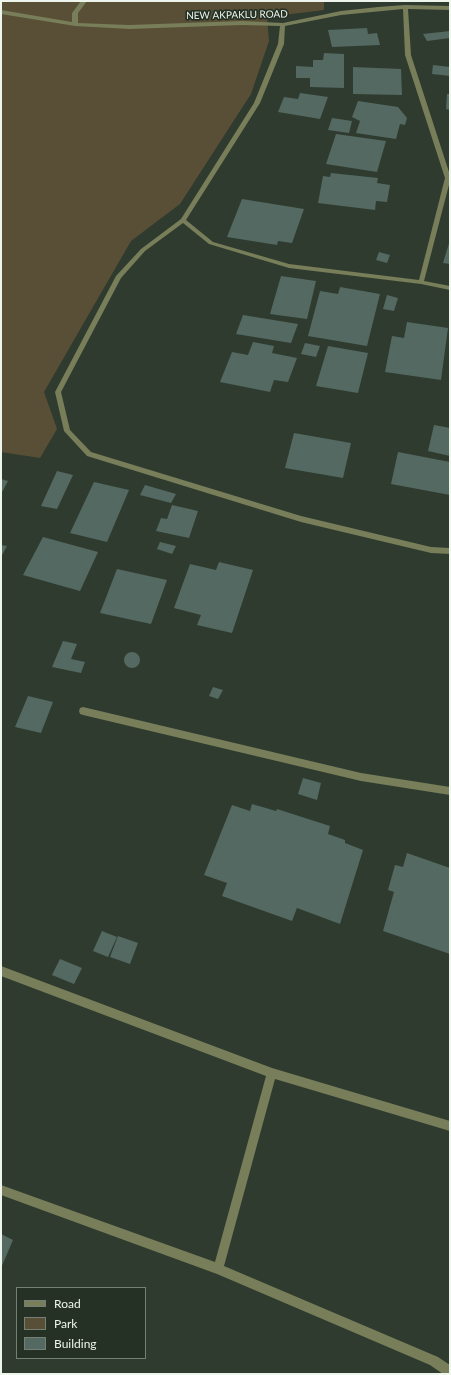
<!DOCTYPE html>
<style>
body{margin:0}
#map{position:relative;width:451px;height:1375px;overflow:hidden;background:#2f3b2f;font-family:Lato,sans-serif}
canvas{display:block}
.frame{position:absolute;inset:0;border:2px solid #edf5ed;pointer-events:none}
.legend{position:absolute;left:16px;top:1287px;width:130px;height:72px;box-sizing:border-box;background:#253125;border:1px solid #757f75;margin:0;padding:5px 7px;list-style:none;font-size:12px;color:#edf5ed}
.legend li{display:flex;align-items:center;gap:8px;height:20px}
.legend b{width:20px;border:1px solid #757f75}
</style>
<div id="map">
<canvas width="451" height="1375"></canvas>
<div class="frame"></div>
<ul class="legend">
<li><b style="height:5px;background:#777e59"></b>Road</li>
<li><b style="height:11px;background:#594f36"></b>Park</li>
<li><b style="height:11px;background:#546962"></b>Building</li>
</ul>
</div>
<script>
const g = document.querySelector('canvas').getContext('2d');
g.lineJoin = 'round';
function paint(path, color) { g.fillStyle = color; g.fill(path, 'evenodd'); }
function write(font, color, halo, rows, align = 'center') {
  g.font = font + ' Lato,sans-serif'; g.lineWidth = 3.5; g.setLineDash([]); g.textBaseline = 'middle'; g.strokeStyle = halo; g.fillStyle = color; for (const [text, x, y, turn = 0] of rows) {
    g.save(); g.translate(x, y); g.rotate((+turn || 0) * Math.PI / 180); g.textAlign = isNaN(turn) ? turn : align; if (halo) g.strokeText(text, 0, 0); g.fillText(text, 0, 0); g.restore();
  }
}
paint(new Path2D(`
 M1 1H324V10L267 17 269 41 251 94 180 204 131 241 44 392 57 429 40 458 1 452Z`), '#594f36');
paint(new Path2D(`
 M367 28 368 34 377 33 380 45 332 47 328 30Z
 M450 31V38L427 41 423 34Z
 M324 53 344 54V88L310 87V78H296V66L313 67V60H323Z
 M433 65 450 67V76L432 74Z
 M353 67 401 69 402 95 353 94Z
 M300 93 328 97 320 119 278 112 284 97 298 99Z
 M447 94H450V110L446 109Z
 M358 101 398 107 407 118 405 125 400 124 396 139 356 133 360 121 352 117Z
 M332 118 352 121 349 133 328 130Z
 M336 134 386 141 377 172 326 164Z
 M331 173 378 178 377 183 390 185 387 202 376 201 375 210 318 203 323 176 330 177Z
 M242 199 304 209 292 243 278 241 277 245 227 237Z
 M450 240V264L443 263Z
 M379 252 390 255 387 263 376 260Z
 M281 276 316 281 307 319 270 314Z
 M340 287 380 294 367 346 308 336 320 291 338 294Z
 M387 295 398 298 394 311 383 309Z
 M243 315 298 324 291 343 236 334Z
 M407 322 448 328 441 380 385 372 392 336 404 338Z
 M253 342 274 346 272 353 297 358 288 382 274 380 270 392 220 382 232 352 248 355Z
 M305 343 320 346 316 357 301 354Z
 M328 346 368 353 358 393 316 386Z
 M434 425 450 428V456L428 451Z
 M294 433 351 443 343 478 285 468Z
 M398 452 450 462V495L391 484Z
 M57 471 73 475 57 509 41 506Z
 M1 479 8 481 1 494Z
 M94 482 129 490 107 542 70 533Z
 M145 485 176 494 171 503 140 495Z
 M172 505 198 511 189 538 156 531 161 518 167 519Z
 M43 537 98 552 80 591 23 575Z
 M160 542 176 546 172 554 157 549Z
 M1 545 7 546 1 557Z
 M219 562 253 570 232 633 197 625 201 615 174 608 190 564 216 570Z
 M117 569 167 580 151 624 100 613Z
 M63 641 77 644 71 659 85 662 81 673 52 667Z
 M124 660a8 8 0 1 1 16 0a8 8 0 1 1-16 0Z
 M213 687 223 690 218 699 209 696Z
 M28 696 53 702 41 733 15 727Z
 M303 778 321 783 317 800 298 794Z
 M252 804 276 811 277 809 330 826 328 834 345 840V843L363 850 340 924 297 908 292 921 222 896 227 883 204 875 232 805 250 811Z
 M407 853 450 868V954L383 931 394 892 388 890 395 865 403 867Z
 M102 931 117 937 108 957 93 951Z
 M118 936 138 943 130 964 110 957Z
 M60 959 82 968 74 984 52 975Z
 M1 1234 13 1240 1 1268Z`), '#546962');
paint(new Path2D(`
 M81 1H87L78 13V23L129 25 242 21 283 23 341 11 378 7 405 5 450 6V10L408 9 411 55 450 175V181L424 281 450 286V290L421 284 289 268 209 244 183 223 145 251 121 278 61 392 70 430 91 452 301 516 431 547 450 548V554L431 553 301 522 87 456 64 431 55 392 116 276 141 249 181 219 254 103 278 44 280 26 242 25 129 29 75 26 1 14V10L72 22V13ZM403 9 405 55 445 178 419 280 289 264 213 242 186 220 260 103 284 44 285 26 341 15Z
 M83 707 361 773 450 787V795L361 781 83 715 80 714 79 711 80 708Z
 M1 966 272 1068 450 1121V1131L275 1079 224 1266 438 1357 450 1365V1374H443L430 1365 217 1274 1 1195V1185L215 1262 266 1076 1 976Z`), '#777e59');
write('10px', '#edf5ed', '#253125', [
 ["NEW AKPAKLU ROAD",237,15,-1]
]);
</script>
